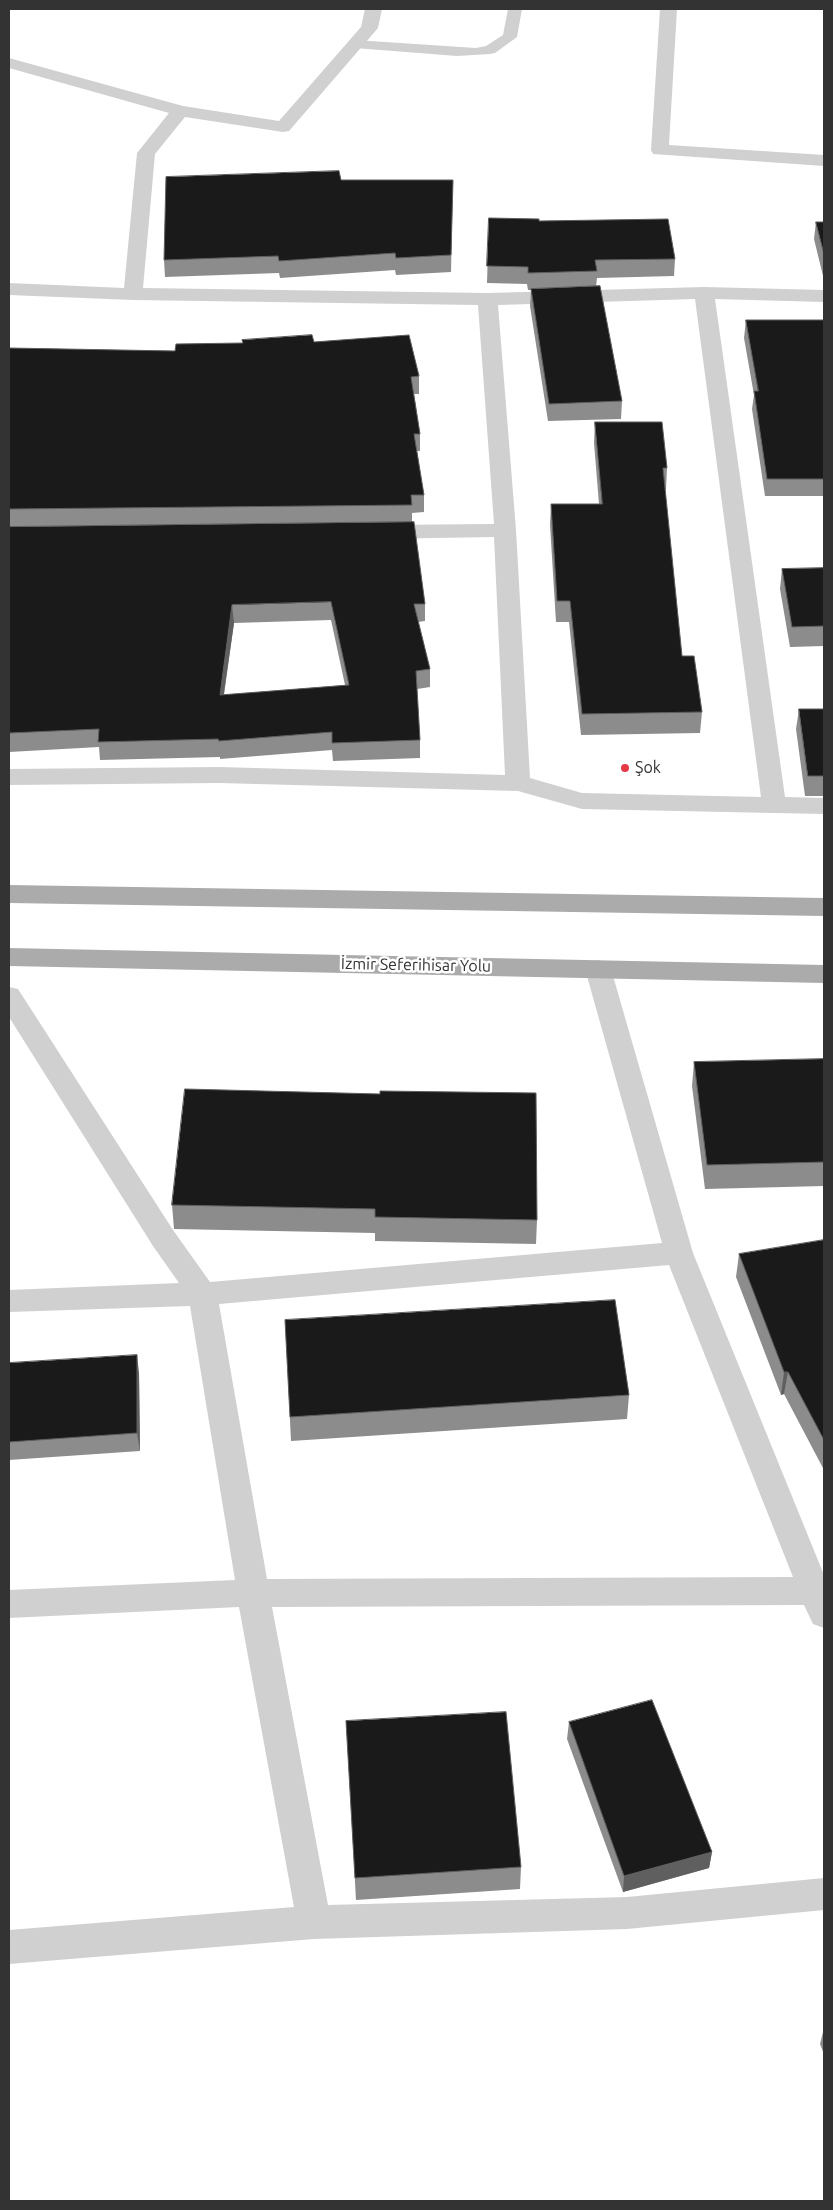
<!DOCTYPE html>
<meta charset="utf-8">
<style>
body{margin:0}
#map{position:relative;width:833px;height:2210px;overflow:hidden;background:#fff;font-family:Ubuntu,sans-serif}
canvas{display:block}
.frame{position:absolute;inset:0;border:10px solid #333;pointer-events:none}
</style>
<div id="map">
<canvas width="833" height="2210"></canvas>
<div class="frame"></div>
</div>
<script>
const g = document.querySelector('canvas').getContext('2d');
g.lineJoin = 'round';
function paint(path, color) { g.fillStyle = color; g.fill(path, 'evenodd'); }
function strokePath(path, color, width, dash) { g.strokeStyle = color; g.lineWidth = width; g.lineCap = dash ? 'butt' : 'round'; g.setLineDash(dash || []); g.stroke(path); }
function write(font, color, halo, rows, align = 'center') {
  g.font = font + ' Ubuntu,sans-serif'; g.lineWidth = 5; g.setLineDash([]); g.textBaseline = 'middle'; g.strokeStyle = halo; g.fillStyle = color; for (const [text, x, y, turn = 0] of rows) {
    g.save(); g.translate(x, y); g.rotate((+turn || 0) * Math.PI / 180); g.textAlign = isNaN(turn) ? turn : align; if (halo) g.strokeText(text, 0, 0); g.fillText(text, 0, 0); g.restore();
  }
}
paint(new Path2D(`
 M508 9H522L517 37 495 53 490 54 457 56 355 48 348 44 355 40 476 48 486 46 503 35Z`), '#d0d0d0');
paint(new Path2D(`
 M365 9H382L378 28 289 131 283 132 185 117 155 154 143 288 488 293 704 287 824 290V302L715 299 785 797 824 798V814L582 809 518 791 219 783 9 785V769L219 767 505 775 494 537 378 539 370 537 367 532 370 527 378 525 494 524 478 305 133 300 9 295V283L124 288 137 153 169 113 9 68V58L183 106 279 121 361 27ZM695 299 761 797 582 793 530 778 516 530 498 305Z
 M660 9H677L669 145 824 155V166L653 154 651 150Z
 M598 960 607 963 611 969 693 1253 824 1575V1628L813 1624 804 1605 272 1607 328 1905 627 1897 824 1878V1910L627 1929 314 1939 9 1964V1930L294 1907 239 1607 9 1618V1590L235 1580 190 1306 9 1312V1290L179 1283 153 1246 9 1017V987L18 989 173 1230 210 1282 662 1243 585 969 589 963ZM669 1265 793 1577 267 1579 219 1304Z`), '#d0d0d0');
paint(new Path2D(`
 M9 885 824 898V916L9 903Z
 M9 948 824 965V983L9 966Z`), '#ababab');
paint(new Path2D(`
 M341 180H453L451 272 396 275 395 270 280 278 279 273 165 277 164 260Z
 M489 218 539 221 675 259 674 276 597 278 596 287 622 401 621 419 548 421 530 306 531 290H528L527 284 487 283Z
 M816 222H824V280L814 239Z
 M746 320H824V496H765L752 409 754 395 744 338Z
 M314 342 419 376V394H414L420 434V451H417L424 495V512L412 513V522L425 604V621L418 622 430 669V687L417 689 420 740V758L333 761 332 750 220 759V757L100 760 99 747 9 752V348L175 351ZM331 620 345 685 224 695 234 623Z
 M595 422 667 468 666 489H665L682 656 702 712 700 733 581 735 569 622H556L550 525 551 504H599L594 443Z
 M824 568V646L790 647 780 589 782 569Z
 M799 709H824V796H805L796 729Z
 M824 1059V1186L705 1189 692 1086 694 1062Z
 M380 1094 537 1220 536 1244 375 1241V1233L174 1229 172 1205Z
 M824 1240V1470L784 1394 781 1395 736 1277 739 1254Z
 M285 1320 629 1395 627 1419 291 1441Z
 M9 1363 139 1373 140 1451 9 1460Z
 M346 1721 521 1867 520 1889 356 1900Z
 M569 1722 712 1852 709 1868 623 1892 567 1739Z
 M824 2028V2054L820 2044Z`), '#8c8c8c');
paint(new Path2D(`
 M232 605 234 623 221 713 220 695Z
 M137 1355 139 1373 140 1451 137 1433Z
 M784 1372H788L784 1394 781 1395Z
 M712 1852 709 1868 623 1892 624 1876Z`), '#5f5f5f');
const building = new Path2D(`
 M339 171 341 180H453L451 255 396 258 395 253 279 261 278 256 164 260 166 177Z
 M489 218 539 219V221L668 219 675 259 595 260 597 271 528 273V267L487 266Z
 M816 222H824V254Z
 M600 286 622 401 549 404 531 289Z
 M746 320H824V479H767L754 391H758Z
 M312 335 314 342 409 335 419 376 411 377 420 434H414L424 495H411L412 505 9 509V348L175 351 176 344 243 343 242 340Z
 M595 422H662L667 468H663L682 656H694L702 712 582 714 570 601H557L551 504H602Z
 M414 522 425 604H414L430 669 416 671 420 740 332 743V732L219 741 218 739 98 742 99 729 9 733V527ZM331 602 349 685 220 695 232 605Z
 M824 568V626L792 627 782 569Z
 M799 709H824V776H808Z
 M824 1059V1162L707 1165 694 1062Z
 M185 1089 380 1094V1091L536 1093 537 1220 375 1217V1209L172 1205Z
 M824 1240V1440L788 1372H784L739 1254Z
 M615 1300 629 1395 290 1417 285 1320Z
 M137 1355V1433L9 1442V1363Z
 M652 1700 712 1852 624 1876 569 1722Z
 M506 1712 521 1867 355 1878 346 1721Z`);
paint(building, '#1a1a1a');
strokePath(building, '#5f5f5f', 1);
for (const [x, y, r, color] of [
 [625,768,5,"#e63946"]
]) { const dot = new Path2D(); dot.arc(x, y, r, 0, 2 * Math.PI); g.fillStyle = color; g.fill(dot); strokePath(dot, '#fff', 2); }
write('16px', '#333', '#fff', [
 ["Şok",635,768]
], 'left');
write('16px', '#333', '#fff', [
 ["İzmir Seferihisar Yolu",416,965,1]
]);
</script>
